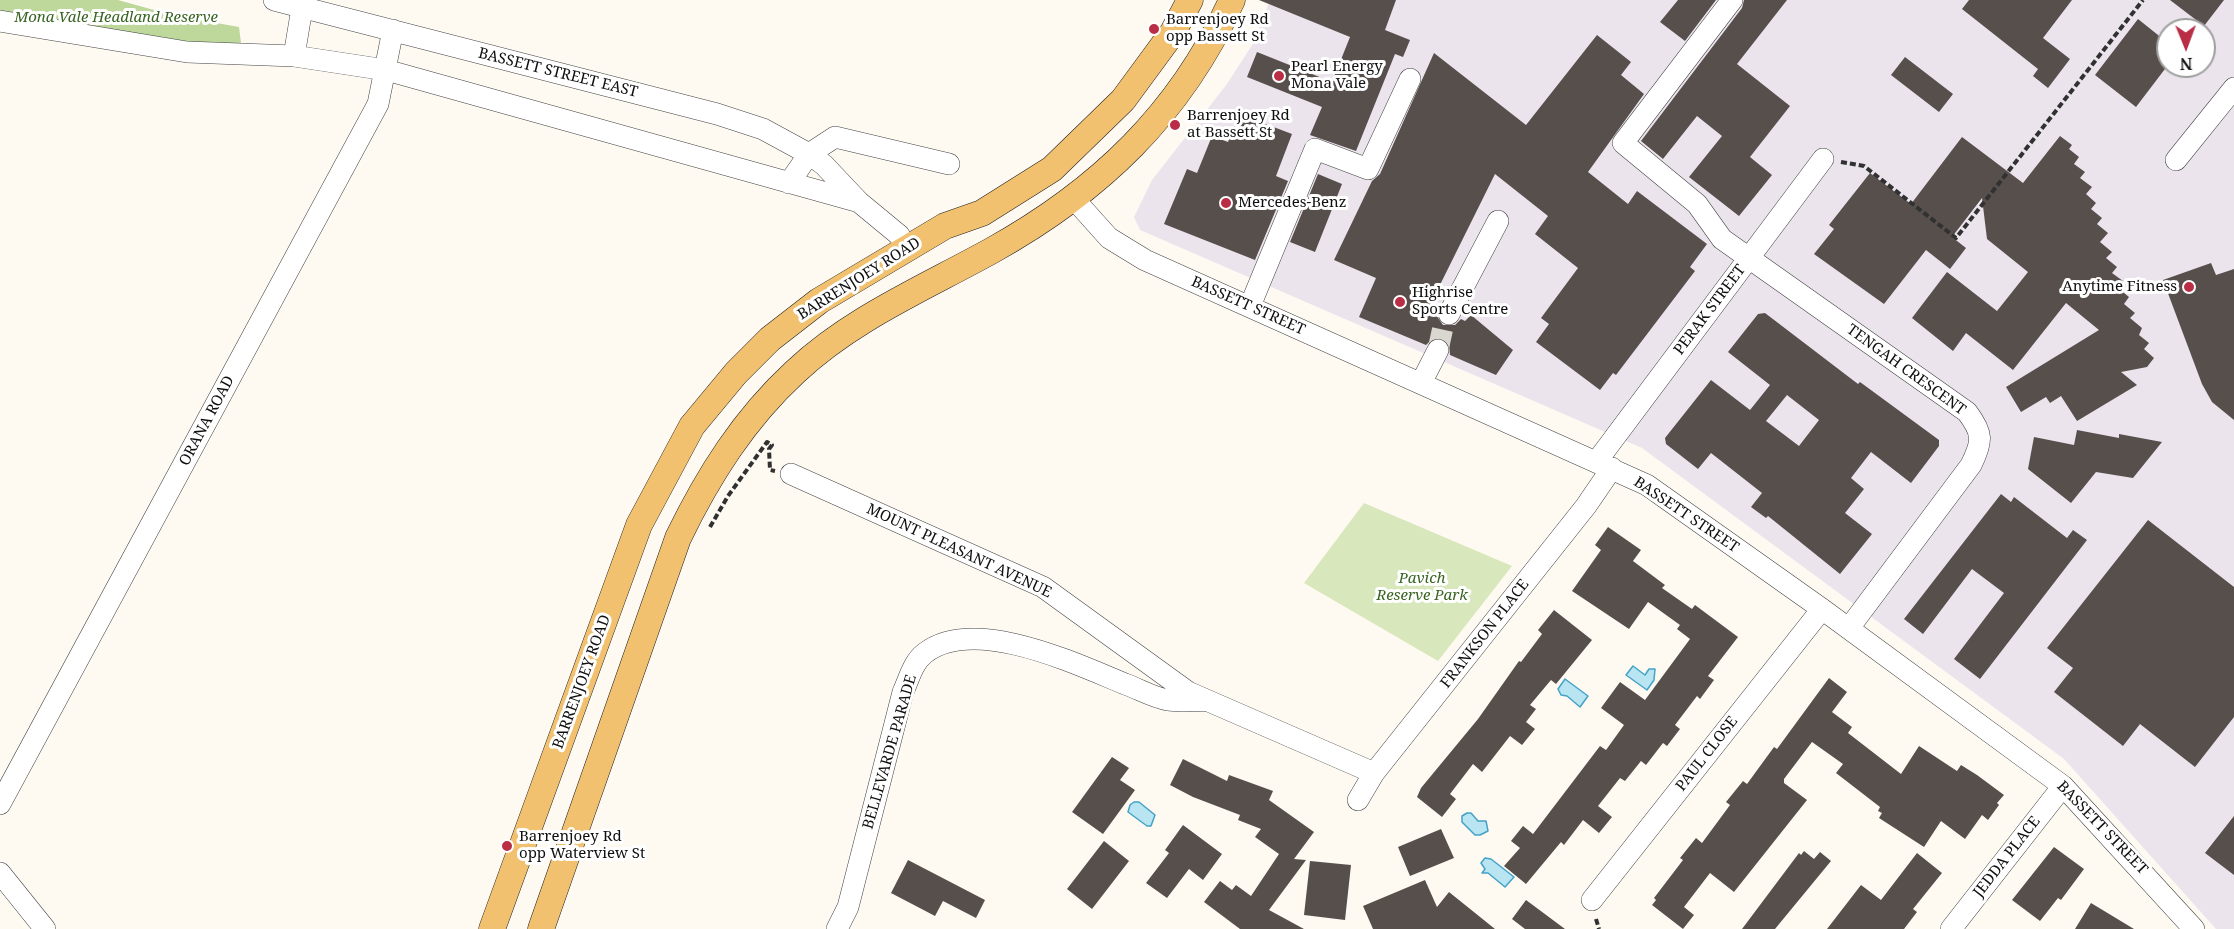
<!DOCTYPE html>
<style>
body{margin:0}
#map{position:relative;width:2234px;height:929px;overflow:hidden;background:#fefaf2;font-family:"Noto Serif",serif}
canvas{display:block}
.north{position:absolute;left:2156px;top:18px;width:60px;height:60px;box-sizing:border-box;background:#fff;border:2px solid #9f9f9f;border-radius:50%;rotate:179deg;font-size:16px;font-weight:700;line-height:24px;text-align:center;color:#0f0f0f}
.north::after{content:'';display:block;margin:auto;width:21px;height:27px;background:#b92d45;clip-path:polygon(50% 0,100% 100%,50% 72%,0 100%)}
</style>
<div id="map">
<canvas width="2234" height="929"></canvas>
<div class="north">N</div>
</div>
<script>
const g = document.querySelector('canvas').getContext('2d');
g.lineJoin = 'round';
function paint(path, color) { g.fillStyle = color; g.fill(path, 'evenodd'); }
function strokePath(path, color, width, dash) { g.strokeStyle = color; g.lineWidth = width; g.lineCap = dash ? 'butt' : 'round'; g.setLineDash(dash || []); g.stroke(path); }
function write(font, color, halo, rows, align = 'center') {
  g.font = font + ' "Noto Serif",serif'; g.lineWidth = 6; g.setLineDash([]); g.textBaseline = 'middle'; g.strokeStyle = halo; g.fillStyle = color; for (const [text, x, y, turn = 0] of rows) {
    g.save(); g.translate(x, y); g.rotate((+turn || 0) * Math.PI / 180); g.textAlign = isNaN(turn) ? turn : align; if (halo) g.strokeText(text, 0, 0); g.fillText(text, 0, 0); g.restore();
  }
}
paint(new Path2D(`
 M1270 0H2234V929H2216L2064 759 1642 448 1140 230 1134 217 1152 180 1227 84 1254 42ZM2168 30H2204V66H2168Z`), '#ebe4ed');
paint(new Path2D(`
 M1364 503 1512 566 1438 661 1304 583Z`), '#d8e8bc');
paint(new Path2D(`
 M0 0H118L172 15 239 27 241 43 227 52 0 15Z`), '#bed89c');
const water = new Path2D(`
 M1633 666 1645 675 1649 669H1655L1654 680 1647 690 1626 675Z
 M1565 679 1588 696 1580 707 1567 696 1561 695 1558 689Z
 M1134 802H1139L1155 815 1151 826H1147L1128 812 1130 805Z
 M1467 813H1471L1478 821H1486L1488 831 1480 835H1475L1462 822V816Z
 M1485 858 1491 859 1514 877 1505 887 1488 873H1482L1485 869 1481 863Z`);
paint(water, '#b9e5f3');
strokePath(water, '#43a3c7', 1.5);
paint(new Path2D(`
 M1259 0H1396L1385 30 1410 40 1403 57 1395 54 1356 151 1310 135 1322 107 1247 77 1257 52 1332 82 1350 37Z
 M1678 0H1716L1685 41 1660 22Z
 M1744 0H1787L1737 64 1790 106 1750 157 1772 175 1739 216 1689 177 1722 136 1697 116 1663 159 1641 141 1742 8Z
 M1969 0H2072L2043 38 2070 59 2048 88 2033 76 2038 69 1962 9Z
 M2170 0H2224L2204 26Z
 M2138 19 2168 43V65L2136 107 2095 75Z
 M1597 35 1631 62 1621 75 1644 94 1588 172 1628 204 1637 191 1707 244 1690 267 1695 271 1616 375 1613 373 1600 390 1536 342 1549 324 1541 318 1578 268 1535 234 1548 216 1495 174 1430 305 1438 308 1436 315 1443 325H1455L1461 319 1465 321 1471 315 1513 350 1496 375 1450 355 1449 344 1443 338 1432 339 1426 345 1359 317 1376 278 1334 260 1372 181 1380 174 1434 53 1526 125Z
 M1905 57 1953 94 1939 112 1891 75Z
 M1239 114 1292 134 1276 176 1288 181 1255 260 1164 224 1187 169 1197 173 1212 136 1228 142Z
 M2060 136 2072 145 2069 149 2079 157 2074 164 2085 172 2080 178 2092 187 2086 194 2096 203 2091 209 2102 218 2097 224 2108 233 2100 242 2112 252 2106 258 2117 267 2112 273 2123 281 2118 288 2129 297 2124 304 2135 313 2130 318 2142 328 2139 335 2149 343 2144 349 2154 358 2147 367 2121 372 2137 385 2077 421 2061 396 2050 403 2046 397 2021 412 2006 387 2099 330 2066 303 2013 370 1966 333 1953 351 1912 318 1947 272 1997 311 2028 272 1987 239 1982 198 1952 237 1966 248 1950 269 1926 250 1884 304 1814 254 1834 229 1829 225 1870 173 1911 204 1962 137 2023 183Z
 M1318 174 1342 184 1315 252 1290 242Z
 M2211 263 2216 275 2234 269V420L2212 402 2202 384 2163 280Z
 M1765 313 1858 384 1860 382 1939 440V446L1911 483 1871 452 1851 478 1864 489 1845 513 1872 534 1840 574 1768 516 1766 518 1751 507 1762 493 1711 453 1698 469 1666 444 1665 438 1711 380 1750 410 1770 385 1728 352 1758 314ZM1787 395 1819 420 1799 446 1766 421Z
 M2077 430 2119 438V434L2162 442 2133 478 2096 472 2071 503 2028 469 2034 437 2074 445Z
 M2001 494 2011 502 2014 497 2067 538 2073 530 2087 540 1980 679 1954 659 2004 593 1972 569 1923 634 1904 619Z
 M2148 520 2234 587V717L2195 767 2140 724 2123 746 2054 692 2073 668 2047 648Z
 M1608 527 1641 550 1633 561 1665 585 1662 588 1692 609 1695 605 1738 637 1708 676 1714 680 1700 699 1697 696 1675 725 1680 729 1667 746 1663 743 1646 765 1641 761 1625 781 1620 778 1598 806 1612 817 1599 833 1583 820 1564 845 1561 842 1526 884 1504 866 1520 848 1511 841 1523 826 1533 834 1600 746 1606 750 1624 725 1601 708 1620 682 1645 700 1690 639 1677 629 1680 625 1648 602 1629 629 1572 591 1601 550 1595 545Z
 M1554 610 1592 640 1556 684 1551 680 1530 705 1536 709 1526 722 1535 729 1522 745 1510 736 1482 772 1473 764 1450 794 1456 799 1442 817 1417 797 1421 788 1478 719 1519 661 1521 662 1542 634 1538 630Z
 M1829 678 1847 692 1832 712 1852 727 1848 733 1901 774 1919 746 1957 771 1961 765 1977 775 2004 795 1997 803 1999 805 1988 820 1982 815 1965 839 1941 821 1924 847 1879 818 1882 813 1878 811 1880 807 1836 773 1843 764 1812 742 1784 779V783L1807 800 1734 892 1710 873 1684 907 1694 915 1683 929 1652 905 1656 900 1654 898 1683 860 1680 858 1696 838 1702 843 1730 805 1726 802 1743 781 1747 784 1774 747 1777 749Z
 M1112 757 1129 768 1120 780 1135 790 1103 834 1072 812Z
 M1183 759 1227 781 1229 775 1273 791 1269 800 1314 832 1294 859 1306 860 1269 910 1304 929H1240L1204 902 1220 881 1232 890 1236 885 1251 896 1279 854 1255 837 1261 829 1238 820 1240 815 1193 797 1170 785Z
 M2234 816V875L2205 853Z
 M1183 825 1222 854 1203 880 1189 869 1167 898 1146 883 1169 853 1165 850Z
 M1441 829 1454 858 1410 876 1398 847Z
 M1104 841 1129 861 1092 909 1067 889Z
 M2054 847 2084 869 2061 900 2058 898 2040 921 2012 900Z
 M1804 851 1814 859 1820 852 1831 861 1775 929H1742L1799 853 1801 855Z
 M1917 853 1942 873 1913 909 1917 912 1904 929H1827L1861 885 1881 900Z
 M908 860 985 900 976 918 943 901 935 916 891 893Z
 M1310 861 1351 865 1345 920 1304 915Z
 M1425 880 1437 907 1449 892 1495 929H1373L1363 906Z
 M1526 900 1565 929H1525L1512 919Z
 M2091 903 2134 929H2075Z`), '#574f4c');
strokePath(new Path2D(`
 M1438 350 1443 327 1449 314`), '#dad7d0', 21, [21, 10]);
const minor = new Path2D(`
 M274 0 717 114 763 129 809 154 824 165 859 202 899 235 907 248
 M1732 0 1623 143 1697 204 1722 239 1967 412C1983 433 1983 441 1971 465L1849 628
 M0 21 187 52 294 56 386 70 859 202
 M294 56 302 8
 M2176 160 2234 88
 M789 183 809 154 835 137 949 164
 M1074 199 1109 238 1145 260 1647 485 1822 609 2063 786 2194 929
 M1250 306 1315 149 1368 169 1410 79
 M1449 314 1498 221
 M1421 383 1438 350
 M1597 461 1823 159
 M791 474 1043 587 1188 692 1374 773
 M1358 800 1374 773 1586 506 1612 468
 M0 804 378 104 393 30
 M0 873 45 929
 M1592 900 1822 609
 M837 929 848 907 903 692C909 679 913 662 925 653 974 615 1076 664 1125 684 1139 689 1154 698 1168 700 1179 702 1193 700 1204 701
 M1951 929 2063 786`);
const major = new Path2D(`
 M492 929 639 525 692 426 736 373 770 339 819 301 945 226 982 213 1052 169 1123 100 1173 32 1190 0
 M541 929 678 538C708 476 744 419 795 372 851 319 924 288 991 251 1099 191 1180 114 1232 0`);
strokePath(minor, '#424242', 22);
strokePath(major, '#202020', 27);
strokePath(new Path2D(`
 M1841 162 1864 166 1956 238 2143 0
 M710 527 728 496 767 442 772 445 769 449 770 470 775 471
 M1596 919 1599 929`), '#313131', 4, [6, 3]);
strokePath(minor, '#fff', 21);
strokePath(major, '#f1c16f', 26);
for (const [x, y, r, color] of [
 [1154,29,6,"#b92d45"],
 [1279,76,6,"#b92d45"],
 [1175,125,6,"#b92d45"],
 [1226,203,6,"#b92d45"],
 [2189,287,6,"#b92d45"],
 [1400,302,6,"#b92d45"],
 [507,846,6,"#b92d45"]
]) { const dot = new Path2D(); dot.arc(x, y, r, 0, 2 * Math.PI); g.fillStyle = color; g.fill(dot); strokePath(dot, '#fff', 2); }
write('italic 15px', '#386422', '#fff', [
 ["Mona Vale Headland Reserve",116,18],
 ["Pavich",1422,579],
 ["Reserve Park",1422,596]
]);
write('15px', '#0f0f0f', '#fff', [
 ["Barrenjoey Rd",1166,20],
 ["opp Bassett St",1166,37],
 ["Pearl Energy",1291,67],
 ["Mona Vale",1291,84],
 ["Barrenjoey Rd",1187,116],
 ["at Bassett St",1187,133],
 ["Mercedes-Benz",1238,203],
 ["Anytime Fitness",2177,287,"right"],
 ["Highrise",1412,293],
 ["Sports Centre",1412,310],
 ["Barrenjoey Rd",519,837],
 ["opp Waterview St",519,854]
], 'left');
write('15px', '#0f0f0f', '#fff', [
 ["BASSETT STREET EAST",558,73,14],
 ["BARRENJOEY ROAD",859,279,-32],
 ["BASSETT STREET",1248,306,24],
 ["PERAK STREET",1710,310,-53],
 ["TENGAH CRESCENT",1906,370,36],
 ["ORANA ROAD",207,421,-62],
 ["BASSETT STREET",1686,515,34],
 ["MOUNT PLEASANT AVENUE",959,551,25],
 ["FRANKSON PLACE",1485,634,-52],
 ["BARRENJOEY ROAD",582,682,-70],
 ["BELLEVARDE PARADE",890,752,-74],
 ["PAUL CLOSE",1707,754,-52],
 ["BASSETT STREET",2102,828,46],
 ["JEDDA PLACE",2007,857,-52]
]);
</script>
